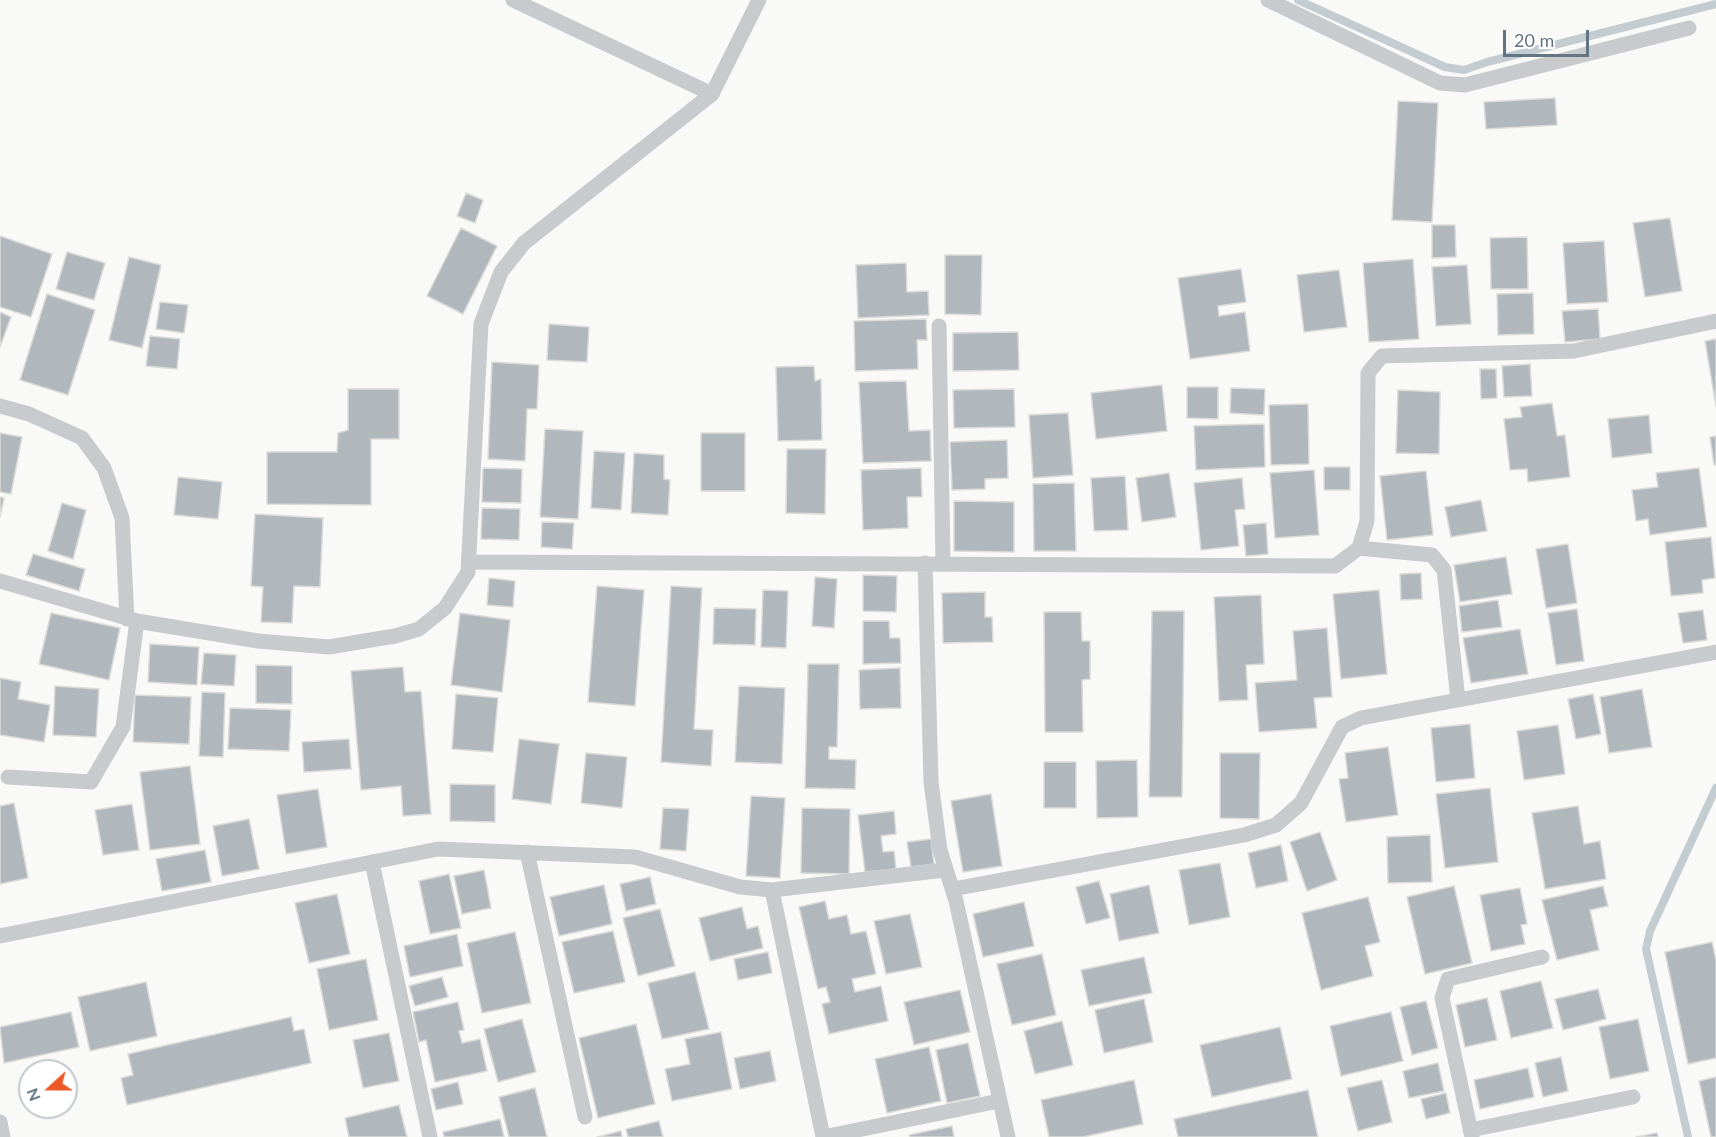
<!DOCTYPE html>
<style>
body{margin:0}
#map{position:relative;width:1716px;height:1137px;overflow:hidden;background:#f9f9f7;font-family:Lato,sans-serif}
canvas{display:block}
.north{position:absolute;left:18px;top:1059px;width:60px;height:60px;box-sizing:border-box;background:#fff;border:2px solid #c1c8cd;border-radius:50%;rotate:249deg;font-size:16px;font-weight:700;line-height:24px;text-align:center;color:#637583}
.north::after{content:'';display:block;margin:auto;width:21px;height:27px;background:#eb5726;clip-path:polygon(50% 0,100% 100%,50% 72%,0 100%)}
.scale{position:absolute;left:1503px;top:30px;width:86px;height:27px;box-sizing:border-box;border:3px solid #637583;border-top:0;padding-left:8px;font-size:18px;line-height:21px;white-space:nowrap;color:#637583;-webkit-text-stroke:4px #fff;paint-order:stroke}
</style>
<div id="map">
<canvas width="1716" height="1137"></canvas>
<div class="north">N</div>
<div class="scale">20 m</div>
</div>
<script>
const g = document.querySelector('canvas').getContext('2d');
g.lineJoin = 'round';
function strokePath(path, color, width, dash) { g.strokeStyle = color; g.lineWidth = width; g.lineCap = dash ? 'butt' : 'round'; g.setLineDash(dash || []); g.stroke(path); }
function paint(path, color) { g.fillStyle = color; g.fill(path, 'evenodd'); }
strokePath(new Path2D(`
 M1298 0 1445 67 1464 70 1487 62 1716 4
 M1688 1137 1646 949 1650 931 1716 788`), '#c2ccd1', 8);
const building = new Path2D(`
 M1555 98 1557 125 1486 129 1484 102Z
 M1398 101 1438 103 1432 222 1392 220Z
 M466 193 483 200 475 223 457 216Z
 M1670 218 1682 291 1645 297 1633 223Z
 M1432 225H1455L1456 257 1432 258Z
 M461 228 497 246 463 314 427 296Z
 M0 236 52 254 31 317 0 307Z
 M1527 237 1528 289H1491L1490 238Z
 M1604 241 1608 302 1567 304 1563 243Z
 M67 252 105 263 94 300 56 289Z
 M945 255H982L981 315 945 314Z
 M129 257 161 265 142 348 109 340Z
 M1413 259 1419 339 1369 342 1363 263Z
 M906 263 907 292 928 291 929 315 858 318 856 265Z
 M1467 265 1471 324 1436 326 1432 267Z
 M1241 269 1246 302 1218 306 1219 316 1245 312 1250 351 1190 359 1178 278Z
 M1339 270 1347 327 1304 332 1297 275Z
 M1533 293 1534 334 1498 335 1497 294Z
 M47 294 95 310 68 395 20 380Z
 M160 302 188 305 184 333 156 329Z
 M1598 309 1600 339 1565 342 1562 311Z
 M0 312 11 317 0 347Z
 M926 319 927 340H917L918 369 855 371 854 321Z
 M549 324 589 327 587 362 547 360Z
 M1018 332 1019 370 953 371V333Z
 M150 336 180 339 177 369 146 366Z
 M1716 339V406L1705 341Z
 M492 362 539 365 537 409H527L525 461 488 459Z
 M1530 364 1532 396 1504 397 1502 366Z
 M814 366 815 381 821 379 822 440 778 441 776 367Z
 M1480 369H1496L1497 398 1481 399Z
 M906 381 909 431 930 430 931 461 863 463 859 382Z
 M1162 385 1167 431 1096 439 1091 393Z
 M1187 387H1218V419L1187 418Z
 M1231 388 1265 389 1264 415 1230 413Z
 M348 389H399V439H371V505L267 504V452H337L338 433 348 430Z
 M1014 389 1015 427 954 428 953 390Z
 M1398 390 1440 392 1439 454 1396 453Z
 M1552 403 1557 436 1565 435 1570 477 1528 482 1527 469 1510 470 1504 419 1522 417 1520 407Z
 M1308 404 1309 464 1271 465 1269 405Z
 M1068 413 1073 475 1033 478 1029 415Z
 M1649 415 1652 453 1612 458 1608 419Z
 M1264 424 1265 467 1196 470 1194 426Z
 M545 429 583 431 578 519 540 517Z
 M0 433 22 437 11 494 0 492Z
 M701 433H745V491H701Z
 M1716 436V464L1714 465 1710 437Z
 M1007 440 1008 478 985 479V489L952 490 950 442Z
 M787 449H826L825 514 786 513Z
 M594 451 625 453 621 510 591 508Z
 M634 453 664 455V479L670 480 668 515 631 513Z
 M1324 467H1350V490H1324Z
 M483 468 522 469 521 503 482 502Z
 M921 468 922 497H907L908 528 863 530 861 470Z
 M1699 468 1707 527 1650 535 1648 519 1636 521 1632 490 1658 487 1656 473Z
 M1314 470 1319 535 1275 538 1270 473Z
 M1426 471 1433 535 1387 540 1380 476Z
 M1169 473 1176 517 1142 522 1136 478Z
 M1125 476 1128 530 1094 531 1091 478Z
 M178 477 222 482 218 519 174 515Z
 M1242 478 1245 509 1235 510 1239 546 1201 550 1194 483Z
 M1074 483 1076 551H1034L1033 484Z
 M0 497 4 498 0 517Z
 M1481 500 1487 531 1451 537 1445 507Z
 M954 501 1014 502V552L954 551Z
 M62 503 86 510 73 559 48 551Z
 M482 508 520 509 519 540 481 539Z
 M255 514 323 518 320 587 294 586 292 623 261 622 263 587 251 586Z
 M542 522 574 523 572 549 541 547Z
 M1266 523 1268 554 1246 556 1243 525Z
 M1711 537 1715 578 1702 580 1703 593 1671 596 1665 542Z
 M1568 544 1577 603 1546 608 1536 549Z
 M33 554 85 569 79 591 26 575Z
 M1506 557 1512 594 1460 602 1454 565Z
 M1421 573 1422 599 1401 600 1400 574Z
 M863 575 897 576 896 612 863 611Z
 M815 577 837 579 834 628 812 626Z
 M489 578 515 581 513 607 487 605Z
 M597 586 644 590 635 706 588 702Z
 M671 586 702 588 694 729 713 730 711 766 661 762Z
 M763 590 788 591 786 648 761 647Z
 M1379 590 1387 674 1341 679 1333 594Z
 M985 592V617H992L993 642 943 643 942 593Z
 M1261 595 1264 664 1246 665 1248 700 1219 701 1214 597Z
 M1498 600 1502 627 1462 632 1459 606Z
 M714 608 756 609 755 645 713 644Z
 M1577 609 1584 661 1556 665 1548 613Z
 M1703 610 1707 640 1683 643 1678 613Z
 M1152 611H1184L1182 797H1149Z
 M1044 612H1081L1082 641H1090V679L1082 680 1083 732H1045Z
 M51 613 120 628 109 680 39 664Z
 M460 613 510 620 502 692 451 685Z
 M863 621H889L890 638H900L901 663 863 664Z
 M1327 628 1332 697 1314 698 1317 728 1259 732 1255 683 1297 680 1293 631Z
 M1520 629 1528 674 1471 683 1463 638Z
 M150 644 199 647 197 685 148 682Z
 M204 653 236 655 234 686 201 684Z
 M808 664H839L837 747H829V759L856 760 855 789 805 788Z
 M256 665 292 666V704L256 703Z
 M403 667 405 692 421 691 431 814 403 816 401 786 361 790 351 671Z
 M900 668 901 708 860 709 859 670Z
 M0 678 21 682 18 699 50 705 44 742 0 735Z
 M55 686 99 689 96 737 53 735Z
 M739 686 785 688 782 764 735 762Z
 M1642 689 1652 747 1609 753 1600 697Z
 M202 692 225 693 223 757 199 756Z
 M456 694 498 698 493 752 452 749Z
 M1593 694 1601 734 1576 739 1568 699Z
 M135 695 191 697 189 744 133 742Z
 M230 708 291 710 289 751 228 749Z
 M1470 724 1475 778 1436 782 1431 728Z
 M1558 725 1565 774 1524 780 1517 731Z
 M349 739 351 769 304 772 302 742Z
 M519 739 559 744 551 804 512 799Z
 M1388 747 1398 815 1346 822 1339 779 1348 778 1345 753Z
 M586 753 627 757 622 808 581 803Z
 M1220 753H1260L1259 819 1220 818Z
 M1137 760 1138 817 1097 818 1096 761Z
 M1044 762H1076V808H1044Z
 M190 766 200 844 150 850 140 772Z
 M450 784 495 785V822L450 821Z
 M1490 788 1498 862 1445 868 1436 794Z
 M318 789 327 847 286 854 277 795Z
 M991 794 1002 866 963 872 951 801Z
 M751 796 785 798 780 878 746 876Z
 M14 803 28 878 0 884V806Z
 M132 804 139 850 103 855 95 810Z
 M1578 806 1584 844 1600 841 1606 879 1545 889 1532 813Z
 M663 808 689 809 686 851 660 849Z
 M802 808 850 809 849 874 801 873Z
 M894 811 896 834 881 836 883 852 894 851 896 869 865 872 858 815Z
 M249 819 259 869 222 876 213 826Z
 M1320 832 1337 880 1307 891 1290 842Z
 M1430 835 1432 882 1388 883 1387 837Z
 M931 839 934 864 911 867 907 842Z
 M1281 845 1288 881 1256 888 1248 853Z
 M205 850 211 882 162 891 156 859Z
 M1220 863 1230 917 1189 925 1179 870Z
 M484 870 491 908 462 914 454 876Z
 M449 874 461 928 430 934 419 881Z
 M650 877 656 904 626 911 620 884Z
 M1099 881 1110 918 1086 924 1076 887Z
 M604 885 612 924 559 936 550 897Z
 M1149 885 1159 933 1119 941 1110 894Z
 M1454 886 1472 963 1425 974 1407 897Z
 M1603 886 1608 906 1590 910 1599 950 1557 960 1542 900Z
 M1520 888 1527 924 1521 925 1525 944 1491 951 1480 895Z
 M337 894 350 954 309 963 295 903Z
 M1368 897 1380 942 1365 946 1373 976 1321 990 1302 913Z
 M825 901 829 919 847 915 851 934 866 931 876 974 852 979 855 992 881 986 888 1021 829 1034 822 1004 830 1002 826 987 818 989 799 907Z
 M1024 902 1034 946 983 957 973 914Z
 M742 907 747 929 758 926 763 948 710 961 699 918Z
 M660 909 675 966 638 976 623 918Z
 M910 914 922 967 886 974 874 921Z
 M613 931 625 982 574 993 562 942Z
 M515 932 531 1003 482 1013 467 943Z
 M457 934 463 966 410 977 404 946Z
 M1712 942 1716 960V1058L1688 1064 1665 952Z
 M768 952 772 973 738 980 734 959Z
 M1042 954 1056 1015 1012 1025 997 964Z
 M1144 957 1152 993 1089 1006 1081 970Z
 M366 959 378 1020 329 1030 317 969Z
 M695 972 709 1029 662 1039 648 983Z
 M442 977 448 997 415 1006 409 986Z
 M1541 981 1553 1028 1511 1038 1500 991Z
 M146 982 157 1036 90 1051 78 997Z
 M1598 989 1606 1019 1563 1030 1555 999Z
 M960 990 970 1032 914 1045 904 1002Z
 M1487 998 1497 1040 1465 1047 1456 1005Z
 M1144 999 1153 1042 1104 1053 1095 1010Z
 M1426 1001 1438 1048 1412 1055 1400 1007Z
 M458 1002 464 1030 459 1031 462 1043 480 1039 487 1071 435 1082 426 1040 419 1042 413 1012Z
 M71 1012 79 1047 4 1063 0 1027Z
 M1391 1012 1403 1061 1341 1076 1330 1026Z
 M291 1017 294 1031 304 1029 311 1063 127 1105 121 1078 133 1075 128 1054Z
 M522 1019 536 1072 498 1082 484 1029Z
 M1638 1019 1649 1071 1610 1079 1599 1027Z
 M1062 1021 1073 1065 1035 1074 1024 1031Z
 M636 1024 655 1104 598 1118 579 1038Z
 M1280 1027 1292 1079 1212 1097 1200 1045Z
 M721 1032 732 1089 672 1101 665 1069 690 1064 685 1039Z
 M389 1033 399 1081 363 1088 353 1040Z
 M968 1043 980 1096 947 1103 936 1050Z
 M929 1047 941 1101 887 1113 875 1059Z
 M770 1051 776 1081 740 1089 734 1058Z
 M1561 1057 1568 1091 1543 1097 1535 1063Z
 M1438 1063 1444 1091 1409 1098 1403 1071Z
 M1528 1068 1534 1097 1480 1109 1474 1080Z
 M1716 1077V1137H1711L1699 1081Z
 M1134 1080 1143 1124 1083 1137H1049L1041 1100Z
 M1382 1080 1392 1122 1358 1131 1347 1088Z
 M458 1082 463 1104 436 1110 431 1089Z
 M535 1088 547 1137H509L499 1097Z
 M1308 1090 1318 1137H1178L1174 1119Z
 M1446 1093 1450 1113 1426 1119 1421 1099Z
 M399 1105 407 1137H349L345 1118Z
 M500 1119 504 1137H444L443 1132Z
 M659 1121 663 1137H628L626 1129Z
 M952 1126 954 1137H910L909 1135Z
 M621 1131 622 1137H597Z
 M1657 1133 1658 1137H1636Z`);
paint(building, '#b0b8be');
strokePath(building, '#dbdbd9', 1.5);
strokePath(new Path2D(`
 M513 0 712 94
 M1268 0 1440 83 1465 85 1689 28
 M939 326 943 563
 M0 406 29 414 82 438 104 468 122 518 127 619
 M1359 548 1432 555 1444 570 1458 700
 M469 562 1335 566 1359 548 1367 521 1368 373 1382 356 1574 351 1716 321
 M925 563 931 782 940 850 956 901 1008 1137
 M0 581 137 621 258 641 329 647 395 636 419 629 445 608 468 572 481 324 501 272 524 243 712 94 759 0
 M8 777 91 782 123 727 137 621
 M527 852 585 1117
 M372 862 430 1137
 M953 889 1244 835 1276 825 1301 803 1342 727 1361 718 1716 652
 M772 890 823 1137
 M0 936 438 849 635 857 740 887 772 890 945 870
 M0 1122 3 1137
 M1470 1130 1633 1097
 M823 1137 999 1101
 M1472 1137 1442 998 1448 979 1542 957`), '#c7cbce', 15);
</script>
